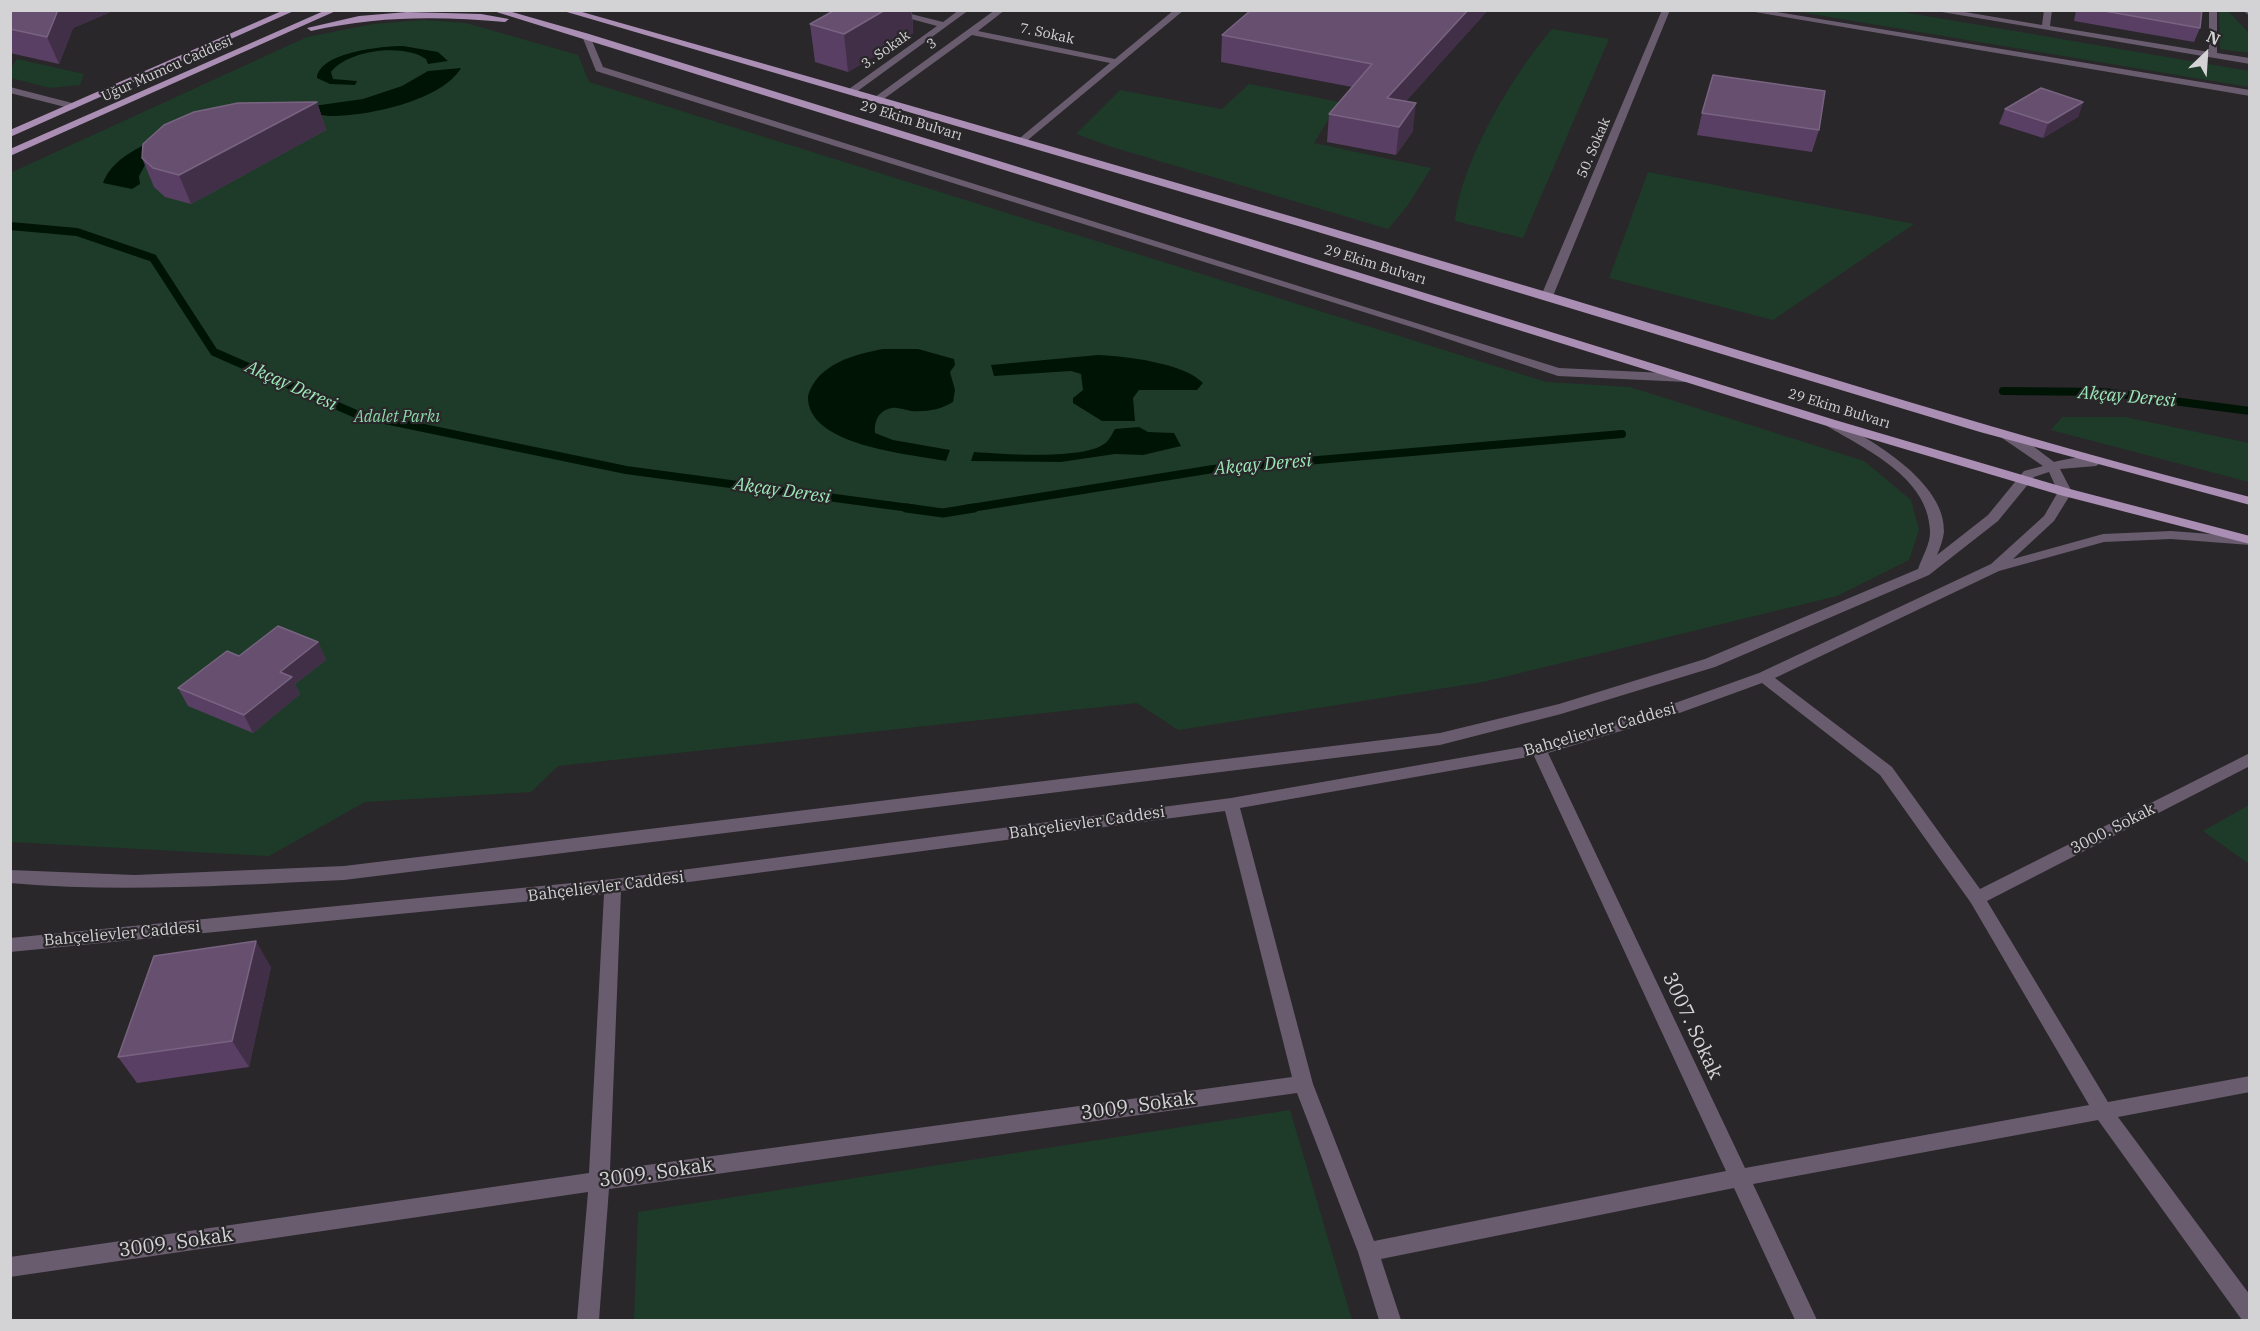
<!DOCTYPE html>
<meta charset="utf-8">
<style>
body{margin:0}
#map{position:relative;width:2260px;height:1331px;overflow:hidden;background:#29272a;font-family:"IBM Plex Serif",serif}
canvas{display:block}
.frame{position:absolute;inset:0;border:12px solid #d3d2d4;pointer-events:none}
.north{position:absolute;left:2176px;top:24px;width:60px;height:60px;-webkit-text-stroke:4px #29272a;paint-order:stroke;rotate:25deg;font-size:16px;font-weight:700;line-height:24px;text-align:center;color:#d3d2d4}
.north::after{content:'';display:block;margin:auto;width:21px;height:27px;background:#d3d2d4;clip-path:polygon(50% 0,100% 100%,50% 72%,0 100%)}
</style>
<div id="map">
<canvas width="2260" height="1331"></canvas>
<div class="frame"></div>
<div class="north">N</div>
</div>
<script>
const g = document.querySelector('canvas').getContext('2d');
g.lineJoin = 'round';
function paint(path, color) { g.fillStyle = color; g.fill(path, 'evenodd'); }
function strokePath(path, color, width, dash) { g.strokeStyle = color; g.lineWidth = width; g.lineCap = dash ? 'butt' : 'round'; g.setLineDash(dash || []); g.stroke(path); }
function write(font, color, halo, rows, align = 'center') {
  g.font = font + ' "IBM Plex Serif",serif'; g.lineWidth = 4.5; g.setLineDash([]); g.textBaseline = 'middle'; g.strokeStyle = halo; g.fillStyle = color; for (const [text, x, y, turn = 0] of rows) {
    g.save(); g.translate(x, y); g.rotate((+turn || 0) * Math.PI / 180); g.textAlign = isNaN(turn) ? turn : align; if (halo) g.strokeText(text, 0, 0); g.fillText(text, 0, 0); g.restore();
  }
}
paint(new Path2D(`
 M1794 11H1897L2249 71V87Z
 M2219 11H2228L2249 33V53L2220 49Z
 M424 20 466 23 578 55 589 82 1546 382 1630 387 1864 461 1911 500 1919 530 1909 560 1837 596 1483 682 1178 730 1137 703 558 766 531 792 365 802 269 856 11 842 10 173 307 37 373 24Z
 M1552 29 1609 39 1523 238 1455 221C1461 162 1513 74 1552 29Z
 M17 59 84 74 80 85 50 88 11 78V68Z
 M1249 84 1339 102 1314 143 1431 168 1408 205 1388 229 1112 147 1076 134 1120 90 1222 109Z
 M1648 172 1914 224 1773 320 1609 278Z
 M2062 417H2125L2249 443V482L2051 430Z
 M2249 805V864L2203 831Z
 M1290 1110 1352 1320H634L638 1212Z`), '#1e3b29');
paint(new Path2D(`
 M403 46 438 52 448 61 428 64 426 59C403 43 348 50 331 72L333 79 357 81 355 85 330 84 317 78C319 52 383 46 403 46Z
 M461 68C442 101 365 117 329 116 317 115 304 111 292 109L363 99 402 86 428 71Z
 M146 144 145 165 139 176 140 184 132 189 103 183C110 164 128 153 146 144Z
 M883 349H918L954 359 955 365 950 372 955 390 953 402C940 410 926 412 911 411 905 410 898 407 892 408 879 410 874 421 875 433L893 440 950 450 946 461C910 454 806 446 808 396 817 364 855 354 883 349Z
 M1098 355C1125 356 1184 363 1203 383L1197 390H1139L1133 398 1135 421H1102L1073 403V398L1083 390 1081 374 1071 371 994 376 991 365Z
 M1139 427 1148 432 1174 433 1181 446 1143 455 1115 454 1061 462 971 461 974 452C1003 454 1081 460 1104 444 1109 441 1112 434 1115 429Z`), '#001406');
strokePath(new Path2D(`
 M10 226 77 232 153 258 214 352 356 414 626 470 917 509
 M2003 391 2104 392 2250 411
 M965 509 1213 469 1622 434`), '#001406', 8);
strokePath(new Path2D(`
 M906 508 943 513 974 508`), '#001406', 9);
paint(new Path2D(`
 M878 10H895L943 22 959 10H969L855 93H849V89L937 26Z
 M995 10H1005L978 31 1115 59 1174 10H1184L1023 144 1015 142 1110 63 972 35 881 101H875V97Z
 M1662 10H1670L1553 296 1547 299 1543 298 1541 296Z
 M1743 10H1765L2250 90V96Z
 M1930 10H1953L2042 25 2044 10H2052L2050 26 2209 52V10H2217V53L2250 58V64Z
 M2242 10H2250V16Z
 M586 33 590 36 603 67 1559 368 1686 374 1692 378 1686 382 1558 376 1421 330 596 71 582 36Z
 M10 87 76 104 78 106 73 109 10 93Z
 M1831 419C1842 422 1853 431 1864 437 1894 455 1946 491 1944 532 1943 540 1940 548 1937 555L1988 515 2024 471 2043 466 2002 438 2000 435 2006 431 2029 443 2054 462C2066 459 2093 453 2102 462L2096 466 2060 469 2072 492 2054 521 2013 559 2103 534 2171 531 2250 537V545L2171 539 2104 542 1999 571 1775 678 1892 767 1980 889 2250 753V766L1987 901 2108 1102 2250 1076V1092L2118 1117 2250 1295V1320H2242L2098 1120 1753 1184 1817 1320H1795L1734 1188 1381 1259 1401 1320H1379L1358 1252 1297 1093 609 1189 599 1320H577L588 1192 10 1277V1257L589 1173 604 894 10 952V938L613 879 1231 798 1539 744 1664 707 1759 673 1991 564 2044 516 2058 492 2049 472 2034 477 1998 521 1929 575 1715 667 1561 714 1440 745 344 880C233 885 122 893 10 883V870L135 875 344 866 1440 733 1559 704 1705 659 1918 569C1922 557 1931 543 1930 530 1928 477 1865 449 1827 426V420ZM1762 683 1880 775 1971 903 2089 1105 1745 1168 1548 753 1674 715ZM1534 756 1726 1171 1374 1241 1313 1084 1240 808ZM1225 811 1292 1077 610 1170 621 891Z`), '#695c6e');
paint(new Path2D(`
 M284 10H296L10 137V130Z
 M326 10H338L10 156V149Z
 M490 10H505L589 34 1835 420 2070 489 2250 536V544L2060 495 1827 426Z
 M560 10H575C904 103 1232 198 1560 296 1789 365 2017 438 2250 497V505L1980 432 1298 226Z
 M407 12 481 14 509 19 505 22C439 16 376 16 311 31L307 28 359 16Z`), '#aa8eb4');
paint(new Path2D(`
 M10 10H115L73 28 59 64 10 53Z
 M835 10H912L913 33 848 72 815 62 810 24Z
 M1488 10 1406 101 1413 131 1396 155 1327 142 1329 114 1352 87 1221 62 1222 35Z
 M2076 10H2202L2200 28 2194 42 2074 21Z
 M317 102 326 130 191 204 165 197 154 187 142 158Z
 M2083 102 2078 117 2043 138 1999 124 2005 109Z
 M1702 113 1819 130 1812 152 1697 135Z
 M318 642 326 660 295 684 300 694 253 733 188 706 178 688 239 656Z
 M271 967 249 1067 137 1083 118 1057Z`), '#5a3f64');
paint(new Path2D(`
 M58 10H115L73 28 59 64 47 37Z
 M885 10H911L913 33 848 72 844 34Z
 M1468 10H1488L1385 124 1387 98Z
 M317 102 326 130 191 204 179 175Z
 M2083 102 2078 117 2043 138 2048 123Z
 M1416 103 1413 131 1396 155 1399 127Z
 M318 642 326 660 295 684 300 694 253 733 244 715 280 672Z
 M256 941 271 967 249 1067 232 1041Z`), '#412f48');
const building = new Path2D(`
 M10 10H58L47 37 10 29Z
 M835 10H885L844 34 810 24Z
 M1251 10H1468L1387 98 1416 103 1399 127 1329 114 1372 64 1222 35Z
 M2099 10H2202L2200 28Z
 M1713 75 1825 91 1819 130 1702 113Z
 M2041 88 2083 102 2048 123 2005 109Z
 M317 102 179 175 153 168 142 158 143 144 164 125 194 112 238 103Z
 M278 626 318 642 280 672 292 677 244 715 178 688 227 651 239 656Z
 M256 941 232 1041 118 1057 154 956Z`);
paint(building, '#674f70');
strokePath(building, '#786380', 1.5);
write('14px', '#d3d2d4', '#29272a', [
 ["7. Sokak",1047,34,12],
 ["3",932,44,-35],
 ["3. Sokak",886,50,-35],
 ["Uğur Mumcu Caddesi",167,69,-24],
 ["29 Ekim Bulvarı",911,121,17],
 ["50. Sokak",1594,148,-67],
 ["29 Ekim Bulvarı",1375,265,17],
 ["29 Ekim Bulvarı",1839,409,17]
]);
write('italic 16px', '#8cd9a8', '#29272a', [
 ["Adalet Parkı",397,417]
]);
write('16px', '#d3d2d4', '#29272a', [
 ["Bahçelievler Caddesi",1600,730,-16],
 ["Bahçelievler Caddesi",1087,823,-8],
 ["3000. Sokak",2113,829,-27],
 ["Bahçelievler Caddesi",606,887,-7],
 ["Bahçelievler Caddesi",122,934,-5]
]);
write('italic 18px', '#9ceab8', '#29272a', [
 ["Akçay Deresi",291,386,24],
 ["Akçay Deresi",2127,397,5],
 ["Akçay Deresi",1263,465,-5],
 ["Akçay Deresi",782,491,8]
]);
write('20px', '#d3d2d4', '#29272a', [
 ["3007. Sokak",1692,1026,65],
 ["3009. Sokak",1138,1106,-8],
 ["3009. Sokak",656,1173,-8],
 ["3009. Sokak",176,1243,-8]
]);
</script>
